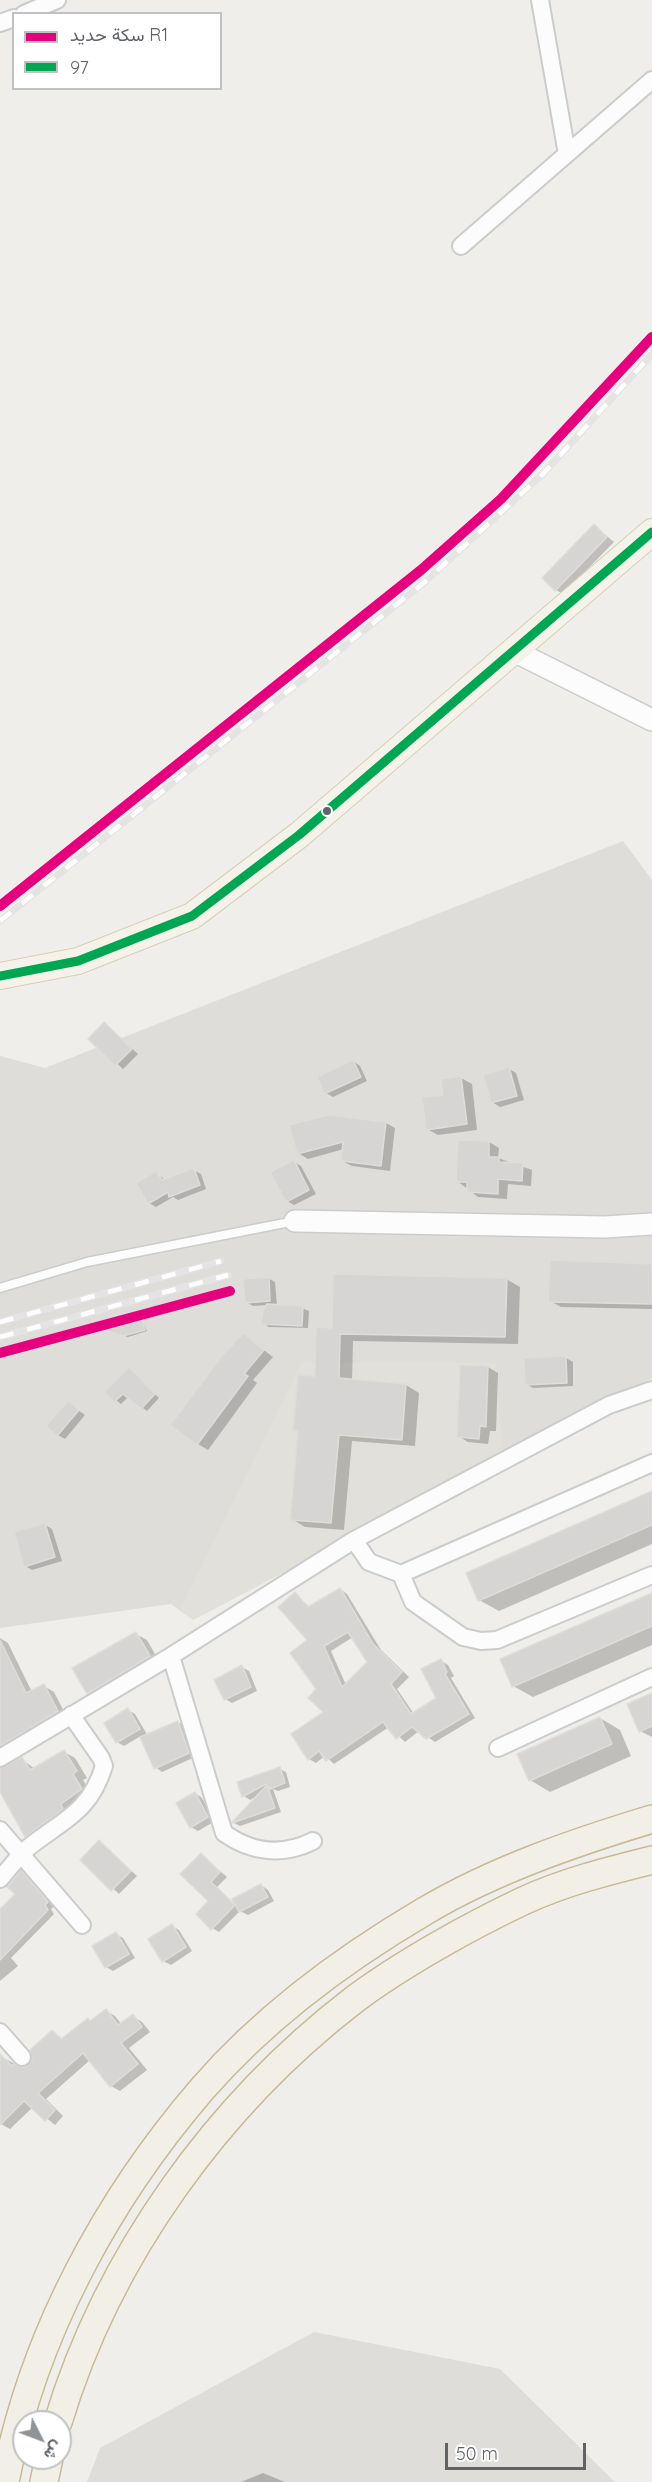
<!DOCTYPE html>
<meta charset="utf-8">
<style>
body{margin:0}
#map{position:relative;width:652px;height:2482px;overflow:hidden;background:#efeeea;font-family:Quicksand,Vazirmatn,sans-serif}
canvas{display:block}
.legend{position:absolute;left:12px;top:12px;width:210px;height:78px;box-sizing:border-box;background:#fff;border:2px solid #bfc1c3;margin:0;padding:8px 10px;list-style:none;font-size:18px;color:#5f6368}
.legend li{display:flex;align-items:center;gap:12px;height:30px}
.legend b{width:30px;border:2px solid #bfc1c3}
.north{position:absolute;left:12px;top:2410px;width:60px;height:60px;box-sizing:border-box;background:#fff;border:2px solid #bfc1c3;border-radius:50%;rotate:132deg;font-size:16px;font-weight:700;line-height:24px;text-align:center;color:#5f6368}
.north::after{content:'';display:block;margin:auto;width:21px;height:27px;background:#919496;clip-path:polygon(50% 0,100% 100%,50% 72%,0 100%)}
.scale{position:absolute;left:445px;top:2443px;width:141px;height:27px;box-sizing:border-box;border:3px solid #5f6368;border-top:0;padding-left:8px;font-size:18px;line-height:21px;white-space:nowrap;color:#5f6368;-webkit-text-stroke:4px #fff;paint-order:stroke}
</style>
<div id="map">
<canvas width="652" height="2482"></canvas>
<ul class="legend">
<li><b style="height:8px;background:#e5007d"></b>سكة حديد R1</li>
<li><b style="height:8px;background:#00a651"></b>97</li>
</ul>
<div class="north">ش</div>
<div class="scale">50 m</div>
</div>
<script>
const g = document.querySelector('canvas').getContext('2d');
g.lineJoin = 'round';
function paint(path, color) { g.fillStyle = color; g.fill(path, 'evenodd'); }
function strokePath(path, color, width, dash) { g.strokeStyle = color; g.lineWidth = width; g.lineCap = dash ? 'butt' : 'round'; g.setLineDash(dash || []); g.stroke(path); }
paint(new Path2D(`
 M623 841 652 880V1378L193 1620 171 1604 0 1628V1056L45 1068Z
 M314 2332 500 2369 615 2482H87L100 2448Z`), '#dfddda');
paint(new Path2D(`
 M301 1363H496L503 1457 193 1620 180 1610Z`), '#e2e0da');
paint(new Path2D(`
 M595 526 614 542 563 594 556 590Z
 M105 1024 138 1054 123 1069 90 1039Z
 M353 1061 360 1066 367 1081 333 1097 326 1093Z
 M509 1069 516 1073 524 1100 500 1107 492 1102Z
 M461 1078 472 1084 477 1130 438 1135 427 1129Z
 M386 1123 395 1128 390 1171 352 1166 342 1161 344 1149 308 1159 298 1153Z
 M489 1142 499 1148 498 1158 532 1170 531 1186 508 1184 507 1199 478 1197 457 1181Z
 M294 1162 301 1166 316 1194 294 1205 287 1201Z
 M193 1170 201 1174 206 1189 178 1200 173 1197 156 1207 149 1203 156 1173 165 1180Z
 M652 1265V1309L561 1307 550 1301Z
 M268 1278 275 1282 277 1306 302 1308 309 1311 308 1328 269 1327 263 1323 269 1305 253 1306 246 1302Z
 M506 1279 520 1287 518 1344 353 1341 352 1381 406 1385 419 1393 415 1446 352 1441 344 1530 305 1527 292 1519 299 1433 295 1430 333 1329Z
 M141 1318 147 1331 128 1337 103 1328Z
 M244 1335 273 1357 253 1380 257 1383 208 1450 198 1444Z
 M566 1358 573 1362V1386L533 1388 526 1384Z
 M488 1367 498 1373 496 1431H490L488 1444 468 1442 458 1436Z
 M129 1369 159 1398 147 1411 128 1397 121 1404 106 1392Z
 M68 1403 85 1415 65 1439 58 1435Z
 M652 1493V1544L499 1611 479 1600Z
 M45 1525 52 1529 62 1561 32 1570 25 1566Z
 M340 1589 347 1594 381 1650 409 1677 397 1689 414 1714 438 1699 441 1661 448 1665 454 1676 451 1678 475 1718 435 1742 419 1731 405 1742 389 1727 334 1764 325 1756 316 1763 309 1759 325 1712 309 1640 295 1594 310 1607ZM353 1637 369 1663 346 1685 331 1651Z
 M652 1595V1645L533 1697 513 1686Z
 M136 1634 147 1640 160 1663 99 1699 88 1693Z
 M0 1638 8 1643 32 1692 44 1686 54 1692 67 1717 0 1764Z
 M242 1667 249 1671 257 1691 232 1703 225 1699Z
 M652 1694V1737L640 1731Z
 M128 1710 135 1714 148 1736 178 1722 185 1726 195 1757 162 1772 155 1767 141 1736 124 1746 117 1742Z
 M600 1718 620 1730 631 1756 550 1792 530 1780Z
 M64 1752 75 1758 87 1778 83 1780 92 1795 37 1842 26 1836 0 1789V1765L1 1770 22 1759 35 1769Z
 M280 1769 286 1772 290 1787 278 1791 273 1789 281 1812 240 1826 234 1823 261 1794 250 1800 244 1796 239 1783Z
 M195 1793 202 1798 215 1821 198 1831 191 1827Z
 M100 1842 137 1876 119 1894 82 1860Z
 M201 1855 227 1877 217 1887 237 1906 261 1885 268 1890 274 1901 248 1915 240 1911 219 1932 212 1928 210 1901Z
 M21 1872 54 1906 51 1909 54 1914 11 1958 18 1966 0 1981V1911L17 1894Z
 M172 1926 179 1930 192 1951 171 1965 163 1961Z
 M116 1934 123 1938 135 1958 113 1971 106 1967Z
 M106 2011 115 2016 122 2025 133 2016 142 2022 150 2032 129 2048 147 2070 120 2091 111 2086 90 2060 46 2099 63 2116 55 2125 33 2107 10 2129 1 2124 0 2056 24 2069 33 2062 53 2032 63 2039 88 2020 91 2022Z
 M263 2473 285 2482H241Z`), '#0003');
const building = new Path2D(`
 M594 524 607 537 555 591 542 578Z
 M104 1022 132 1049 115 1066 88 1039Z
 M353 1060 361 1077 324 1094 317 1077Z
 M509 1067 517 1096 491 1103 483 1075Z
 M461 1076 467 1124 426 1130 422 1097 443 1095 441 1079Z
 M328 1115 386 1122 381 1166 341 1161 343 1142 297 1154 289 1125Z
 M458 1140 489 1141V1157H499V1162L523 1163 522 1181 498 1179V1194L467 1192V1182H456Z
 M294 1160 309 1190 286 1202 270 1172Z
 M194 1168 200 1185 169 1197 168 1192 148 1204 136 1183 156 1171 162 1180Z
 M550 1260 652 1264V1304L548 1302Z
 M333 1274 507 1278 505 1337 340 1334 339 1378 406 1384 402 1440 339 1435 331 1523 290 1520 298 1431H293L298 1375 315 1376 316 1327 332 1328Z
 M269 1277 270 1301 245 1303 243 1279Z
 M267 1304 303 1306 302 1326 261 1324 263 1310Z
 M141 1316 145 1330 123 1336 99 1328Z
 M243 1333 264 1350 244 1374 248 1376 197 1445 170 1425 221 1357Z
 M566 1356 567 1383 525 1385 524 1358Z
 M460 1365 488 1366 486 1427 480 1426 479 1439 457 1437Z
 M129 1367 155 1394 141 1409 123 1394 114 1402 104 1392Z
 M68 1401 79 1410 57 1436 46 1426Z
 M652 1491V1525L478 1601 466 1573Z
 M45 1523 55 1557 24 1567 14 1532Z
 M340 1588 373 1644 402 1672 391 1684 411 1714 436 1698 421 1669 441 1659 447 1672 445 1674 469 1714 426 1739 412 1727 396 1739 383 1722 326 1761 319 1751 308 1760 291 1734 323 1712 308 1698 316 1689 290 1653 307 1640 278 1607 295 1592 308 1607ZM348 1632 367 1662 342 1687 324 1646Z
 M652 1593V1626L512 1687 500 1659Z
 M136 1632 150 1656 87 1694 72 1668Z
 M0 1640 26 1693 44 1684 58 1711 0 1746Z
 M242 1665 251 1687 224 1700 214 1680Z
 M652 1693V1726L639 1732 627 1704Z
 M128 1708 140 1729 116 1743 104 1723Z
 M600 1717 612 1744 529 1781 517 1754Z
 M178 1721 189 1753 154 1769 140 1737Z
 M64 1750 77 1771 73 1774 82 1789 61 1804 63 1809 25 1837 0 1792V1768L22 1757 30 1770Z
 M280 1767 285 1783 270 1789 266 1784 242 1797 237 1782Z
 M267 1785 275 1808 232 1823V1822Z
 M195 1792 208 1817 190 1828 176 1803Z
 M99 1840 131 1871 111 1891 80 1860Z
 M201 1853 220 1872 211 1882 235 1905 211 1930 196 1914 208 1901 180 1874Z
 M21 1870 48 1902 45 1905 48 1910 0 1960V1909L15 1894 7 1887Z
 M261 1884 268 1897 239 1912 232 1899Z
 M172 1924 186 1947 162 1962 148 1939Z
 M116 1932 129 1954 105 1968 92 1946Z
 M106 2009 118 2025 133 2014 142 2027 121 2043 138 2064 110 2087 83 2053 38 2093 55 2110 45 2121 24 2101 0 2125V2054L12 2066 14 2064 25 2067 32 2060 30 2050 52 2030 61 2039 88 2018 90 2021Z`);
paint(building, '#d6d5d3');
strokePath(building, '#deddd9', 1.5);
const service = new Path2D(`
 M0 1288 87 1262 295 1221`);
const minor = new Path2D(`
 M540 0 567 154
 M24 14 57 0
 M0 23 14 18
 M461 246 652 80
 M354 1540 369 1562 401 1574 652 1463
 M401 1574 413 1602 463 1637 481 1641 497 1640 652 1575
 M171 1656 224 1833C252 1853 283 1856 313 1841
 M498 1748 652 1677
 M0 1758 171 1656 354 1540 609 1405 652 1390
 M0 1830 82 1925
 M0 1879C9 1869 18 1856 29 1847 63 1820 90 1812 104 1766L101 1758 71 1715
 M0 2032 22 2057`);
const tertiary = new Path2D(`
 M514 651 652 720
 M295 1221 605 1227 652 1224`);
const primary = new Path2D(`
 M0 976 78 961 192 916 299 835 652 532`);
const trunk = new Path2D(`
 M58 2422C108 2256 218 2104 355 1999 402 1964 470 1926 523 1901 564 1882 608 1871 652 1860
 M5 2482C32 2337 107 2199 203 2088 264 2018 345 1958 425 1911 494 1870 576 1842 652 1819
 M44 2482 49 2458`);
strokePath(service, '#cbcccc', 11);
strokePath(minor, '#cbcccc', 20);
strokePath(tertiary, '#cbcccc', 24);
strokePath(primary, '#d7ceb8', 28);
strokePath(trunk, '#c8b996', 30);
strokePath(service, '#fdfcfc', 8);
strokePath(minor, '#fdfcfc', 16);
strokePath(tertiary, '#fdfcfc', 21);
strokePath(primary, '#f4f2e9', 26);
strokePath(trunk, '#f2f0e6', 27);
const rail = new Path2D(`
 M0 921 426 581 543 474 652 354
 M0 1322 221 1261
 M0 1337 228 1275
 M0 1353 230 1291`);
strokePath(rail, '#e4e4e4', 7);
strokePath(rail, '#fff', 4.5, [14]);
strokePath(new Path2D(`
 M0 976 78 961 192 916 299 835 652 532`), '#00a651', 9);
strokePath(new Path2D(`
 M0 906 421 570 501 499 652 337
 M0 1353 230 1291`), '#e5007d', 10);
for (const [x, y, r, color] of [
 [327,811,5,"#5f6368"]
]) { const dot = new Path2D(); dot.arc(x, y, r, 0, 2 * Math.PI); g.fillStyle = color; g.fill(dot); strokePath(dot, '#fff', 2); }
</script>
